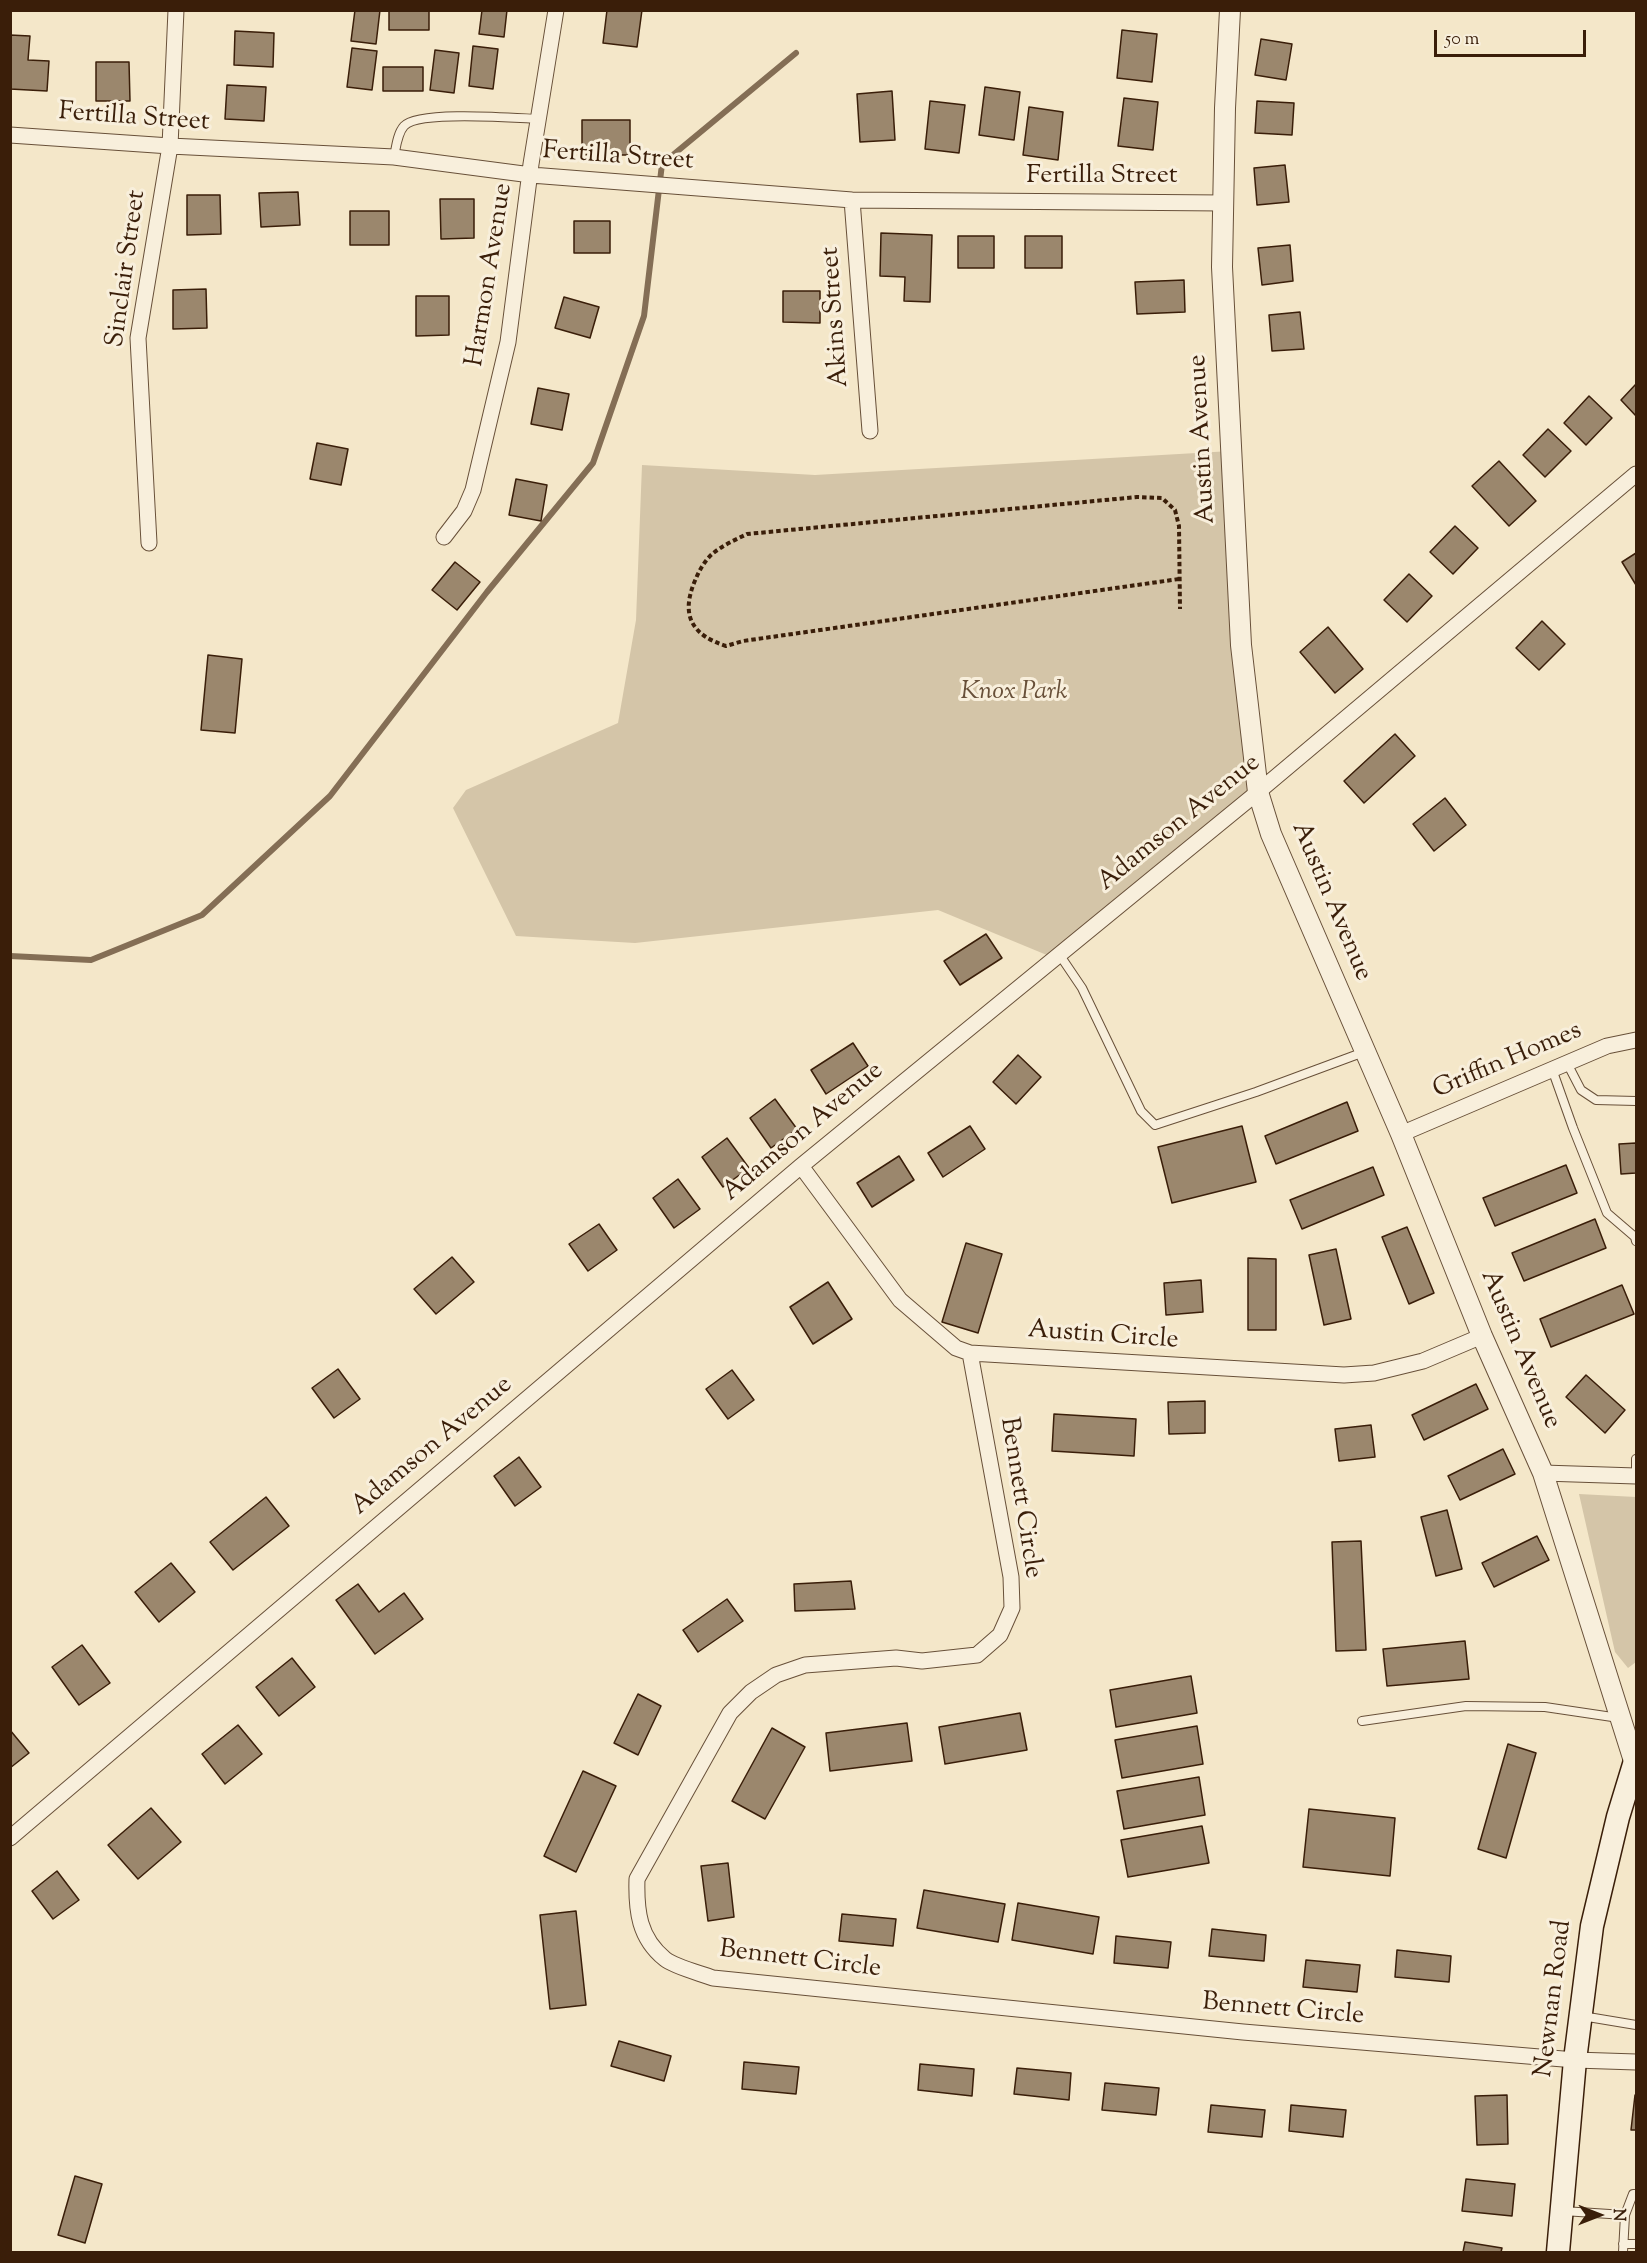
<!DOCTYPE html>
<style>
body{margin:0}
#map{position:relative;width:1647px;height:2263px;overflow:hidden;background:#f4e7c9;font-family:"Sorts Mill Goudy",serif}
canvas{display:block}
.frame{position:absolute;inset:0;border:12px solid #3a1e09;pointer-events:none}
.north{position:absolute;left:1569px;top:2185px;width:60px;height:60px;-webkit-text-stroke:4px #f8efdc;paint-order:stroke;rotate:90deg;font-size:16px;font-weight:700;line-height:24px;text-align:center;color:#3a1e09}
.north::after{content:'';display:block;margin:auto;width:21px;height:27px;background:#3a1e09;clip-path:polygon(50% 0,100% 100%,50% 72%,0 100%)}
.scale{position:absolute;left:1434px;top:30px;width:152px;height:27px;box-sizing:border-box;border:3px solid #3a1e09;border-top:0;padding-left:8px;font-size:18px;line-height:21px;white-space:nowrap;color:#3a1e09;-webkit-text-stroke:4px #f8efdc;paint-order:stroke}
</style>
<div id="map">
<canvas width="1647" height="2263"></canvas>
<div class="frame"></div>
<div class="north">N</div>
<div class="scale">50 m</div>
</div>
<script>
const g = document.querySelector('canvas').getContext('2d');
g.lineJoin = 'round';
function paint(path, color) { g.fillStyle = color; g.fill(path, 'evenodd'); }
function strokePath(path, color, width, dash) { g.strokeStyle = color; g.lineWidth = width; g.lineCap = dash ? 'butt' : 'round'; g.setLineDash(dash || []); g.stroke(path); }
function write(font, color, halo, rows, align = 'center') {
  g.font = font + ' "Sorts Mill Goudy",serif'; g.lineWidth = 6; g.setLineDash([]); g.textBaseline = 'middle'; g.strokeStyle = halo; g.fillStyle = color; for (const [text, x, y, turn = 0] of rows) {
    g.save(); g.translate(x, y); g.rotate((+turn || 0) * Math.PI / 180); g.textAlign = isNaN(turn) ? turn : align; if (halo) g.strokeText(text, 0, 0); g.fillText(text, 0, 0); g.restore();
  }
}
paint(new Path2D(`
 M1231 451 1258 792 1054 958 938 910 635 943 516 936 453 808 466 790 618 723 636 620 642 465 815 475Z
 M1579 1494 1636 1497V1662L1628 1668 1615 1652Z`), '#d4c5a8');
strokePath(new Path2D(`
 M10 956 91 960 202 915 330 796 487 592 593 463 644 316 662 164 796 53`), '#846e55', 6);
const building = new Path2D(`
 M355 10H380L376 44 351 41Z
 M389 10H429V30H389Z
 M482 10H507L504 37 479 34Z
 M607 10H642L637 47 603 43Z
 M1122 30 1157 34 1152 82 1117 78Z
 M235 31 274 33 273 67 234 65Z
 M10 35 30 36 28 60 49 61 47 91 10 89Z
 M1261 39 1292 44 1286 80 1255 75Z
 M473 46 498 49 493 89 469 86Z
 M352 48 377 51 372 90 347 87Z
 M435 50 459 53 454 93 430 90Z
 M96 62H129L130 101H96Z
 M383 67H423V91H383Z
 M227 85 266 87 264 121 225 119Z
 M985 87 1020 92 1014 140 979 135Z
 M892 91 895 140 860 142 857 94Z
 M1124 98 1158 102 1153 150 1118 146Z
 M930 101 965 105 959 153 925 149Z
 M1257 101 1294 103 1292 135 1255 133Z
 M1029 107 1063 112 1058 160 1023 155Z
 M582 120H630V155H582Z
 M1285 165 1289 202 1257 205 1254 168Z
 M298 192 300 225 261 227 259 193Z
 M187 195H220L221 234 187 235Z
 M440 199H474V238L441 239Z
 M350 211H389V245H350Z
 M574 221H610V253H574Z
 M881 233 932 235 930 302 904 301 905 277 880 276Z
 M958 236H994V268H958Z
 M1025 236H1062V268H1025Z
 M1290 245 1293 281 1262 285 1258 248Z
 M1184 280 1185 312 1137 314 1135 282Z
 M206 289 207 328 173 329V290Z
 M783 291H820V323L783 322Z
 M416 296H449V335L416 336Z
 M564 297 599 307 590 338 555 328Z
 M1300 312 1304 349 1272 351 1269 315Z
 M1636 384V416L1621 400Z
 M538 388 569 394 562 430 531 424Z
 M1589 396 1612 418 1586 445 1564 423Z
 M1548 429 1571 451 1545 477 1523 455Z
 M317 443 348 449 341 485 310 479Z
 M1499 461 1536 501 1509 526 1472 486Z
 M516 479 547 485 541 521 509 515Z
 M1455 526 1478 548 1453 574 1430 552Z
 M1636 553V585L1622 562Z
 M455 562 480 582 457 610 432 590Z
 M1409 574 1432 596 1407 622 1384 600Z
 M1542 621 1565 644 1539 670 1516 648Z
 M1328 627 1363 669 1335 693 1300 652Z
 M208 655 242 659 235 733 201 730Z
 M1395 734 1415 756 1364 803 1344 781Z
 M1445 798 1466 825 1434 851 1413 824Z
 M986 934 1002 958 960 985 944 961Z
 M853 1043 868 1066 826 1094 811 1070Z
 M1018 1055 1041 1077 1016 1104 993 1082Z
 M775 1099 797 1129 771 1148 750 1118Z
 M1347 1102 1358 1131 1276 1164 1265 1136Z
 M970 1126 985 1149 943 1177 928 1153Z
 M1242 1126 1256 1182 1172 1203 1158 1147Z
 M727 1138 749 1168 723 1187 702 1157Z
 M1636 1143V1173L1621 1174 1619 1144Z
 M899 1156 914 1180 872 1207 857 1183Z
 M1566 1165 1577 1193 1495 1226 1483 1198Z
 M1373 1167 1384 1195 1302 1229 1290 1200Z
 M678 1179 700 1209 674 1228 653 1198Z
 M1595 1219 1606 1248 1524 1281 1512 1253Z
 M599 1224 617 1250 588 1271 569 1244Z
 M1407 1227 1434 1293 1409 1304 1382 1237Z
 M966 1243 1002 1254 978 1333 942 1322Z
 M1336 1249 1351 1319 1324 1325 1309 1255Z
 M452 1257 474 1282 436 1314 414 1289Z
 M1248 1258 1276 1259V1330H1248Z
 M1201 1280 1203 1312 1166 1315 1164 1283Z
 M828 1282 852 1319 813 1344 790 1307Z
 M1622 1285 1634 1314 1551 1347 1540 1319Z
 M338 1369 360 1399 334 1418 312 1388Z
 M732 1370 754 1400 728 1419 706 1389Z
 M1586 1375 1625 1410 1605 1433 1566 1397Z
 M1476 1384 1488 1409 1424 1440 1412 1415Z
 M1205 1401V1433L1169 1434 1168 1402Z
 M1054 1414 1136 1419 1134 1456 1052 1451Z
 M1371 1425 1375 1457 1339 1461 1335 1429Z
 M1503 1449 1515 1474 1460 1500 1448 1476Z
 M519 1457 541 1487 515 1506 494 1476Z
 M266 1497 289 1526 233 1570 210 1542Z
 M1447 1510 1462 1569 1436 1576 1421 1517Z
 M1537 1536 1549 1560 1494 1587 1482 1563Z
 M1361 1541 1366 1650 1336 1651 1332 1542Z
 M171 1563 195 1592 159 1622 135 1592Z
 M851 1581 855 1609 795 1611 794 1584Z
 M358 1584 379 1612 404 1593 423 1619 375 1654 336 1600Z
 M727 1599 743 1621 698 1652 683 1630Z
 M1465 1641 1469 1679 1387 1686 1383 1649Z
 M82 1645 110 1683 79 1705 52 1667Z
 M292 1658 315 1687 279 1716 256 1687Z
 M1191 1676 1197 1713 1116 1727 1110 1690Z
 M638 1694 661 1706 638 1755 614 1743Z
 M1020 1713 1027 1750 945 1764 939 1727Z
 M907 1723 912 1761 830 1771 826 1733Z
 M238 1725 262 1754 225 1784 202 1754Z
 M1197 1726 1203 1764 1122 1778 1115 1740Z
 M772 1728 805 1747 765 1819 732 1801Z
 M10 1730 29 1753 10 1768Z
 M1508 1744 1536 1753 1506 1858 1478 1849Z
 M583 1771 616 1786 576 1872 544 1856Z
 M1199 1777 1205 1815 1124 1829 1117 1791Z
 M151 1808 181 1842 138 1879 108 1845Z
 M1309 1809 1395 1818 1390 1876 1303 1867Z
 M1202 1826 1209 1863 1128 1877 1121 1840Z
 M728 1863 734 1917 708 1921 701 1866Z
 M57 1871 79 1900 53 1919 32 1891Z
 M924 1890 1005 1904 998 1942 917 1928Z
 M1018 1903 1099 1917 1093 1954 1012 1940Z
 M576 1911 586 2005 550 2009 540 1915Z
 M842 1914 896 1919 893 1946 839 1941Z
 M1212 1929 1266 1935 1264 1961 1209 1956Z
 M1116 1936 1171 1942 1168 1968 1114 1963Z
 M1397 1950 1451 1956 1449 1982 1395 1977Z
 M1306 1960 1360 1965 1357 1992 1303 1987Z
 M619 2041 671 2056 664 2081 611 2066Z
 M744 2062 799 2067 796 2094 742 2089Z
 M920 2064 974 2069 972 2096 918 2090Z
 M1017 2068 1071 2073 1069 2100 1014 2094Z
 M1105 2083 1159 2088 1156 2115 1102 2110Z
 M1507 2095 1508 2144 1477 2145 1475 2096Z
 M1635 2095H1636V2130H1631Z
 M1211 2105 1265 2110 1262 2137 1208 2132Z
 M1291 2105 1346 2110 1343 2137 1289 2131Z
 M75 2176 102 2184 85 2243 58 2235Z
 M1466 2179 1515 2184 1512 2216 1462 2211Z
 M1465 2242 1502 2248 1501 2252H1463Z`);
paint(building, '#9b876d');
strokePath(building, '#3a1e09', 1.5);
const service = new Path2D(`
 M394 157C396 148 397 134 404 126 418 110 515 118 538 119
 M1059 954 1082 988 1141 1111 1155 1125 1256 1092 1364 1052
 M1567 1063 1581 1090 1596 1100 1636 1101
 M1552 1069 1573 1128 1607 1213 1635 1237 1636 1241
 M1636 1476V1459
 M1362 1721 1466 1706 1545 1707 1619 1718
 M1582 2016 1636 2025
 M1563 2211 1625 2215 1623 2252
 M1625 2215 1633 2194H1636
 M1623 2244H1636`);
const minor = new Path2D(`
 M10 135 170 146 394 157 531 175 852 200 1223 203
 M852 200 870 431
 M444 537 464 511 473 490 508 342 531 164 556 10
 M149 543 138 338 170 146 176 10
 M1401 1134 1607 1046 1636 1040
 M801 1166 900 1300 956 1348 970 1353 1344 1375 1374 1373 1423 1361 1482 1336
 M970 1353 1011 1577 1012 1608 1000 1635 977 1655 922 1661 896 1658 805 1665 776 1675 751 1692 730 1713 637 1879C636 1911 639 1938 665 1959 675 1967 700 1973 713 1978L1243 2032 1575 2060 1636 2062
 M1543 1473 1636 1476
 M10 1838 801 1166 1258 792 1636 474`);
const tertiary = new Path2D(`
 M1230 10 1225 108 1222 267 1241 645 1258 792 1271 834 1401 1134 1482 1336 1543 1473 1635 1764`);
const secondary = new Path2D(`
 M1558 2252 1575 2060 1592 1926 1618 1817 1636 1758`);
strokePath(service, '#685039', 10);
strokePath(minor, '#685039', 17);
strokePath(tertiary, '#685039', 22);
strokePath(secondary, '#3a1e09', 25);
strokePath(new Path2D(`
 M1179 579 743 641 726 646C692 635 681 616 694 583 698 573 703 563 711 555 721 546 735 540 747 534L1137 497 1162 498 1175 510 1179 526 1180 609`), '#3a1e09', 4, [4.5, 3]);
strokePath(service, '#f8efdc', 8);
strokePath(minor, '#f8efdc', 15);
strokePath(tertiary, '#f8efdc', 20);
strokePath(secondary, '#f8efdc', 22);
write('26px', '#3a1e09', '#f8efdc', [
 ["Fertilla Street",134,119,4],
 ["Fertilla Street",618,158,4],
 ["Fertilla Street",1102,178],
 ["Sinclair Street",128,269,-82],
 ["Harmon Avenue",491,275,-81],
 ["Akins Street",837,317,-94],
 ["Austin Avenue",1204,439,-93],
 ["Adamson Avenue",1180,824,-39],
 ["Austin Avenue",1330,902,67],
 ["Griffin Homes",1508,1062,-23],
 ["Adamson Avenue",804,1133,-40],
 ["Austin Circle",1103,1337,4],
 ["Austin Avenue",1519,1350,67],
 ["Adamson Avenue",433,1447,-40],
 ["Bennett Circle",1019,1498,81],
 ["Bennett Circle",800,1961,7],
 ["Newnan Road",1555,1999,-83],
 ["Bennett Circle",1283,2011,5]
]);
write('italic 26px', '#685039', '#f8efdc', [
 ["Knox Park",1014,694]
]);
</script>
